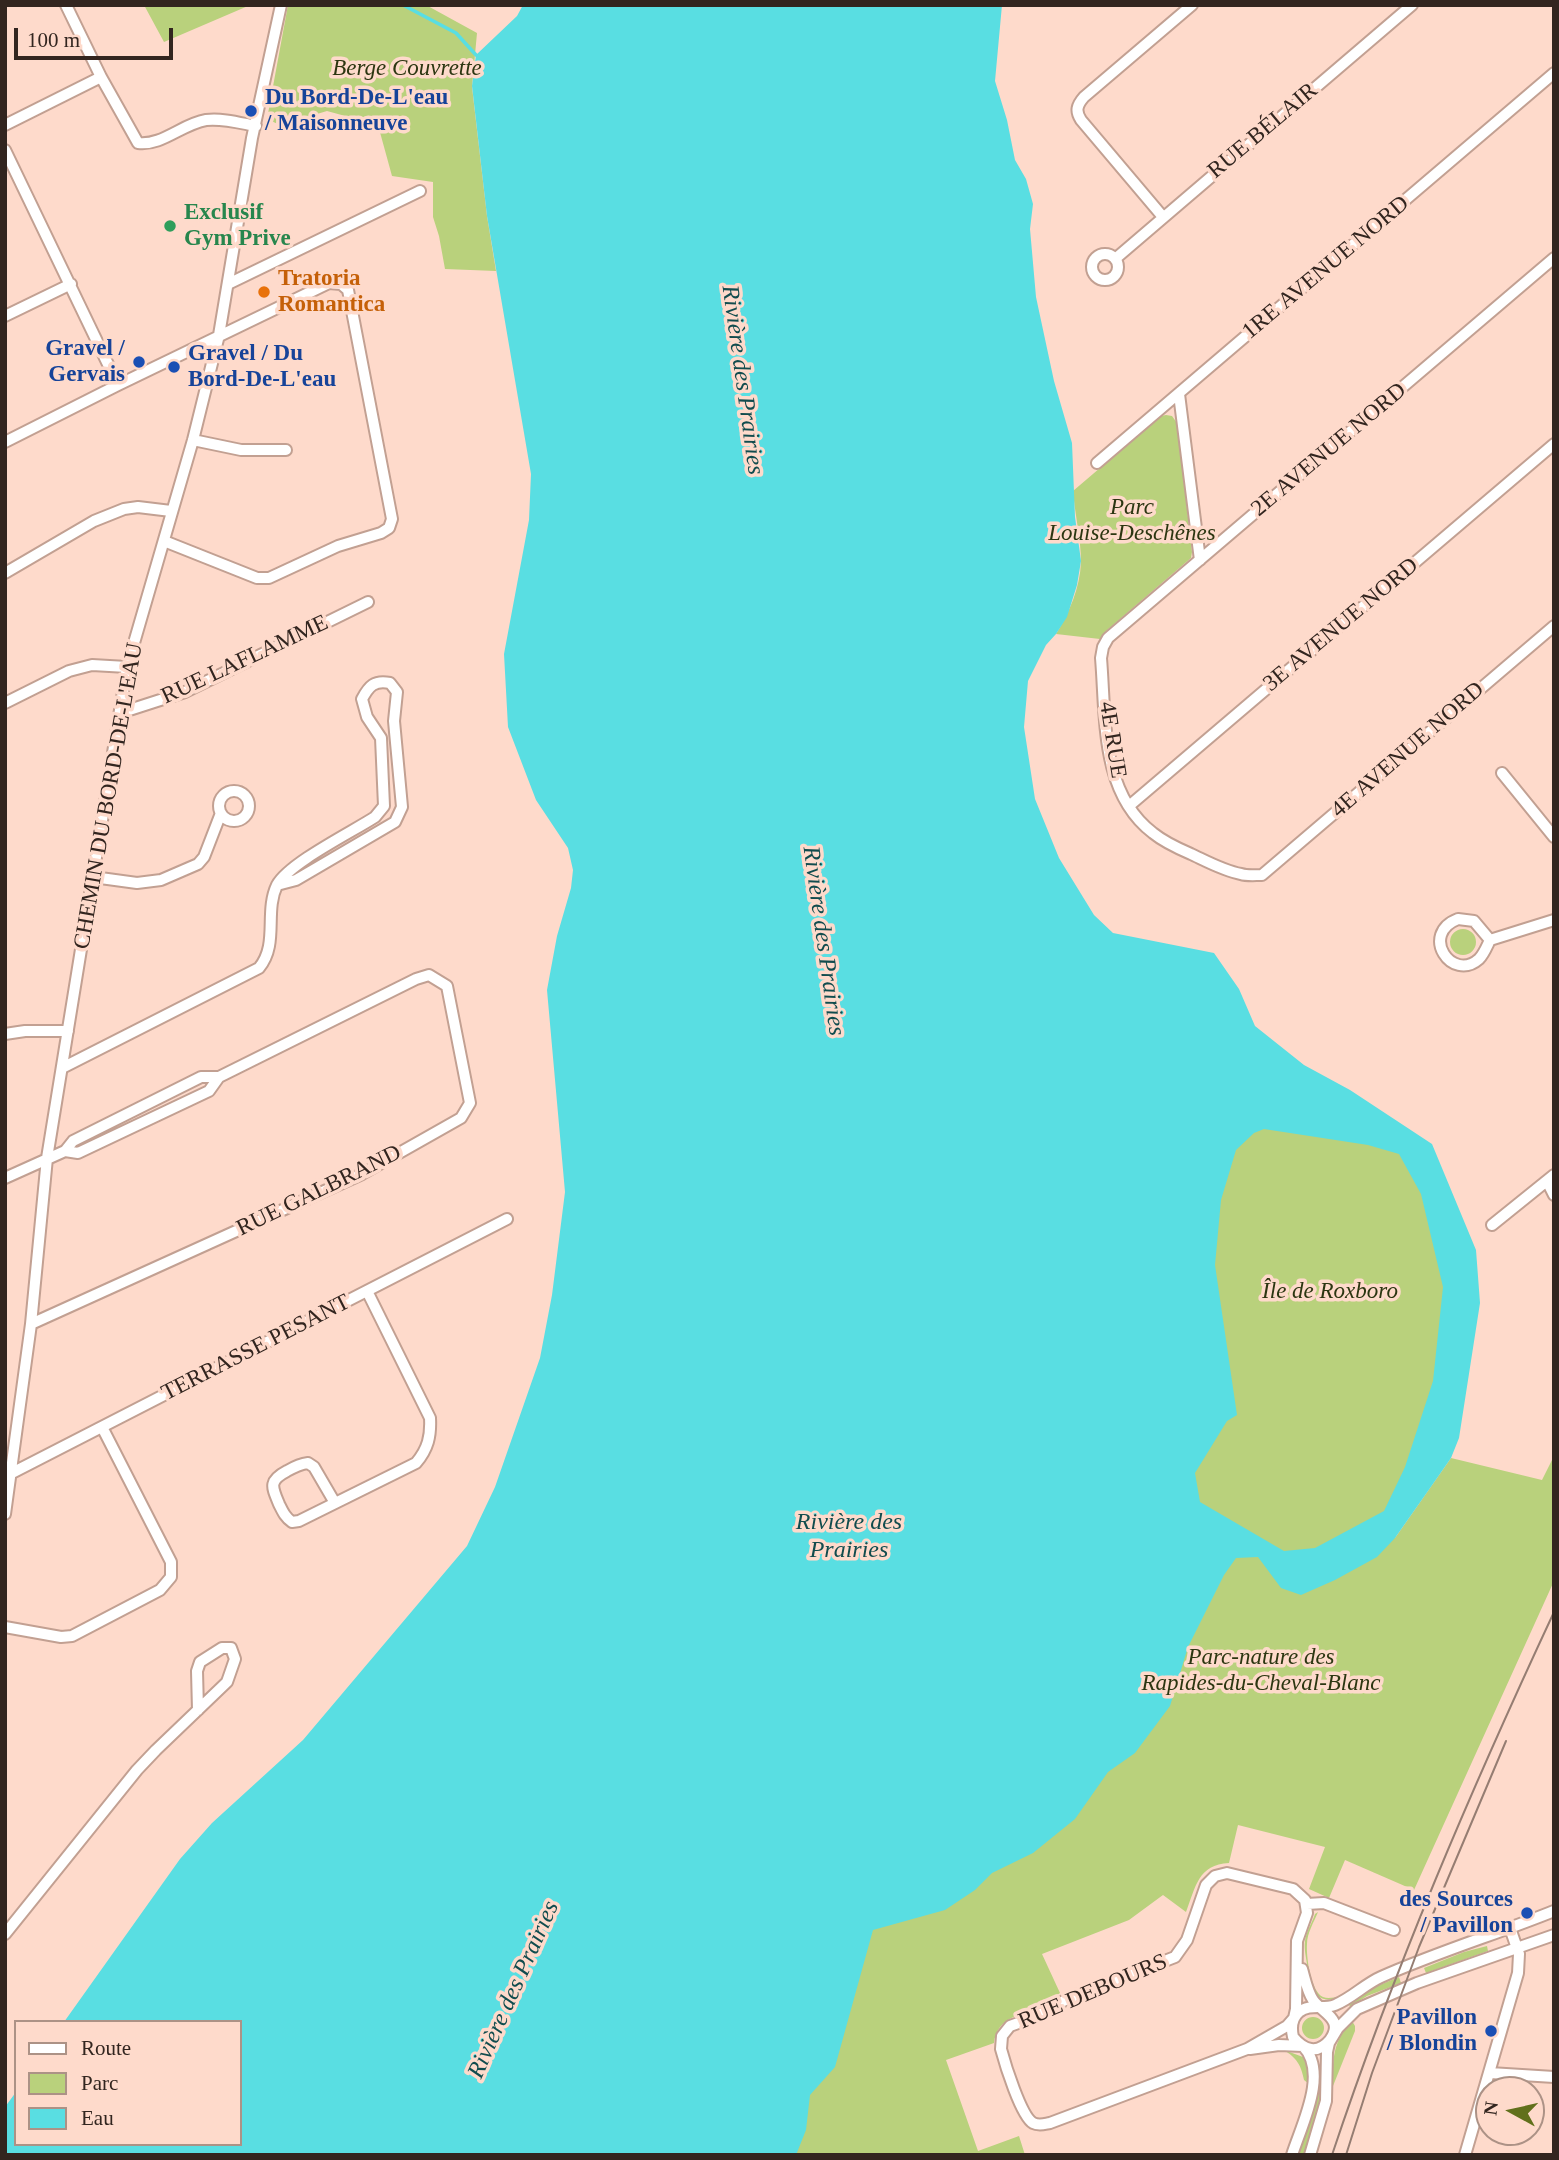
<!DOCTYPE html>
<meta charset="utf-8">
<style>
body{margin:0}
#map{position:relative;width:1559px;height:2160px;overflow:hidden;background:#fedacb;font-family:"Times New Roman",serif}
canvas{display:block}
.frame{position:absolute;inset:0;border:7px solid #32251f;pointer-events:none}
.legend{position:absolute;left:14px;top:2020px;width:228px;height:126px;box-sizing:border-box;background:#fedacb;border:2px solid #ac9286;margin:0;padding:9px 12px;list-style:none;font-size:21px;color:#32251f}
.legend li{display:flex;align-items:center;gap:14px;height:35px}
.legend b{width:35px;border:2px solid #ac9286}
.north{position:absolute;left:1475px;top:2076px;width:70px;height:70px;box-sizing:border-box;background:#fedacb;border:2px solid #ac9286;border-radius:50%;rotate:278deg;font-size:19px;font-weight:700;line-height:28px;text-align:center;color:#32251f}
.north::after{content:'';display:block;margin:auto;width:24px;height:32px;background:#61701b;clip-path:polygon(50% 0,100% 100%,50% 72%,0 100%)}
.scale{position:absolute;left:14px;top:28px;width:159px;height:32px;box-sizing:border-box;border:4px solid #32251f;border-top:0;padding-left:9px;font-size:21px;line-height:24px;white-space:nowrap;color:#32251f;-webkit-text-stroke:5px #fedacb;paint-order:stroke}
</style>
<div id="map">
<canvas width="1559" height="2160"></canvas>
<div class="frame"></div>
<ul class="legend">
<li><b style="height:9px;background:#fff"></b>Route</li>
<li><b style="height:19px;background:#b9d17c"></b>Parc</li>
<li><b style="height:19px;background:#59dee2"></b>Eau</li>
</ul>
<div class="north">N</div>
<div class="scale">100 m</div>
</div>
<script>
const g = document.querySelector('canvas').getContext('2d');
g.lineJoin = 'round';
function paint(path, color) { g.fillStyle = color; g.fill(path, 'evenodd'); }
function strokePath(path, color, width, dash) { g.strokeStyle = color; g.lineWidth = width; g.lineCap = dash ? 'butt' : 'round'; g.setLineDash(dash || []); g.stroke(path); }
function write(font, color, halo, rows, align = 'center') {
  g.font = font + ' "Times New Roman",serif'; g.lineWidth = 7; g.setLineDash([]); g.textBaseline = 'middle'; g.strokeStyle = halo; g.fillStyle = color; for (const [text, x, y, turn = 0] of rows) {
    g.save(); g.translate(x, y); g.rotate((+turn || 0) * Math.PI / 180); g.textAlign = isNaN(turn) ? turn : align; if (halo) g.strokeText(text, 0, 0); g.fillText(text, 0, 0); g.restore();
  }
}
paint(new Path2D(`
 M144 5H274L248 6 164 42Z
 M288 5H426L477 33 472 87 487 216 496 271 445 269 439 236 433 217V182L392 176 378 125 327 111 280 125 267 119Z
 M1166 415 1172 416 1177 423 1192 552 1191 558 1106 631 1100 639 1056 634C1069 613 1080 588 1081 562 1081 539 1075 515 1073 491L1161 416Z
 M1450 942a13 13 0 1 1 26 0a13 13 0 1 1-26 0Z
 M1191 1094 1408 1142 1460 1267 1451 1396 1395 1538 1451 1458 1542 1480 1554 1456V1581L1414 1890 1345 1860 1329 1898 1309 1889 1325 1847 1238 1825 1229 1863C1198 1865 1196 1886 1186 1912L1163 1895 1129 1920 1042 1954 1060 1993C1053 1997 1047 2002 1040 2006 1021 2015 997 2017 994 2043L946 2060 978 2151 1019 2136 1025 2155H655Z
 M1318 1912C1314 1922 1307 1933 1307 1944 1306 1957 1311 1992 1323 1997 1328 1999 1335 1997 1340 1997 1314 2007 1310 1985 1307 1964 1306 1957 1304 1949 1305 1941 1306 1932 1312 1923 1315 1914Z
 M1487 1946 1488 1951 1426 1973 1424 1968 1464 1952Z
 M1399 1977 1401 1983 1367 1996 1350 2007 1349 2004 1370 1989Z
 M1302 2028a11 11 0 1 1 22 0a11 11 0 1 1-22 0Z
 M1352 2021 1355 2026V2031L1333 2086C1332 2062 1333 2039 1352 2021Z
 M1284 2050 1303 2057 1307 2066 1309 2084 1304 2080C1301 2064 1296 2058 1284 2050Z
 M1318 2089 1323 2090 1304 2155H1298Z`), '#b9d17c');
paint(new Path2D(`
 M523 5H1002L995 81 1007 120 1015 160 1026 179 1033 204 1030 229 1036 297 1054 381 1072 443 1075 517 1081 561 1077 585 1067 617 1056 634 1046 645 1028 681 1024 727 1035 799 1059 858 1094 915 1113 933 1214 953 1239 989 1255 1026 1304 1065 1350 1090 1432 1144 1476 1250 1480 1303 1459 1438 1451 1458 1428 1491 1395 1538 1377 1557 1335 1580 1301 1595 1281 1588 1258 1557 1236 1558 1224 1575 1188 1647 1170 1706 1135 1753 1108 1772 1075 1819 1033 1853 992 1873 975 1890 945 1910 873 1930 835 2067 810 2095 806 2130 796 2155H5V2107L16 2092V2144H240V2022H64L180 1859 212 1823 303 1740 467 1546 495 1487 540 1358 552 1295 565 1192 547 990 557 936 571 888 573 870 568 848 536 800 508 727 504 654 529 520 531 474 487 216 472 86 476 55 517 16ZM1264 1129 1368 1145 1399 1154 1421 1194 1443 1287 1433 1381 1405 1467 1384 1511 1315 1548 1284 1551 1200 1502 1195 1473 1227 1421 1237 1415 1215 1265 1221 1200 1236 1150 1254 1133Z`), '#59dee2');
strokePath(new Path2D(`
 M403 5 456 33 476 55`), '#59dee2', 3.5);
const minor = new Path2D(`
 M66 5 101 77 138 143C162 146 182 124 206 120 223 118 240 123 256 126
 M5 125 101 77
 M5 150 118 385
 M1163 217 1081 120C1075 111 1077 105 1084 97L1192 5
 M1092 267a13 13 0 1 1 26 0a13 13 0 1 1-26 0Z
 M1554 258 1108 638 1103 647 1101 658C1106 717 1100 793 1153 833 1164 842 1177 848 1191 854 1206 861 1224 871 1241 874 1247 876 1255 875 1262 875L1554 626
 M1115 259 1412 5
 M228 284 420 191
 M5 316 71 284
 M1179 394 1200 560
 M193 440 241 450H286
 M5 442 118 385 329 283 341 284 348 290 392 519 389 528 381 533 338 546 269 578H257L164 541
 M1097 463 1554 73
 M5 573 94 521 124 509 138 507 171 511
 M5 703 69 671 92 665 127 667
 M120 713 185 692 368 602
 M1502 773 1554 837
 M219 806a15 15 0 1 1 30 0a15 15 0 1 1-30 0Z
 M1129 806 1554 444
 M93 877 137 883 161 880 198 864 204 857 221 813
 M1458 919 1474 921 1490 940C1487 946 1484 954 1479 959 1452 983 1419 934 1458 919Z
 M1490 940 1554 920
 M5 1034 25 1031H68
 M62 1068 259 968C279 944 264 912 277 885 289 863 352 832 375 817L384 806 381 738 367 717 362 699C369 686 374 680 390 683L397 692 394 721 402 807 395 822 296 880 277 885
 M65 1151 78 1153 209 1091 219 1077
 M5 1178 65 1151 73 1141 201 1077H219L416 979 429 975 447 986 470 1103 461 1118 362 1174 31 1324
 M1547 1181 1554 1195
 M1492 1225 1554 1175
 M8 1475 507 1219
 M335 1503 314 1467 308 1463C300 1464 294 1467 287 1471 268 1481 272 1487 279 1504 283 1512 285 1517 292 1522L299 1521 416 1463C428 1449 431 1436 430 1418L367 1291
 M5 1514 31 1324 47 1158 127 667 193 440 219 335 252 138 281 5
 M5 1627 61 1637 72 1636 160 1590 171 1577V1562L102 1427
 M1227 1873 1293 1889 1305 1900 1307 1913 1297 1941 1296 2009 1294 2018 1287 2026 1247 2049 1050 2123C1044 2124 1039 2126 1033 2123 1021 2116 1005 2064 1001 2049L1002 2036 1010 2026 1035 2017 1069 1998 1175 1957 1187 1940 1206 1885 1215 1876Z
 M1307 1904 1324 1903 1394 1930
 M5 1934 137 1770 156 1750 227 1682 235 1659 231 1648H222L200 1662 197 1671 198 1710
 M1302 1969C1305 1979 1307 1991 1313 2000 1322 2013 1345 2019 1330 2040 1325 2046 1318 2050 1311 2049 1303 2048 1298 2043 1293 2037 1291 2028 1292 2018 1299 2012 1310 2003 1323 2010 1335 2005 1352 1998 1365 1984 1381 1977 1437 1952 1497 1934 1554 1911
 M1250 2049 1279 2045 1303 2046
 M1490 2073 1554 2077
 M1292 2155C1301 2126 1329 2073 1303 2046
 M1310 2155 1326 2101 1327 2052 1329 2043 1338 2028 1357 2009 1417 1983 1554 1935
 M1465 2155 1518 1973 1519 1954 1510 1928`);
strokePath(minor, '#c2a092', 14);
strokePath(minor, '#fff', 10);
strokePath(new Path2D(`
 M1332 2155C1394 1969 1471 1790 1554 1612
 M1346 2155 1372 2073 1419 1947 1506 1741`), '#957d72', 2);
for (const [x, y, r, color] of [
 [251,111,7,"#1a4fb4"],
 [170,226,7,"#2e9e5b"],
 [264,292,7,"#e8710a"],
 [139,362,7,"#1a4fb4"],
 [174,367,7,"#1a4fb4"],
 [1527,1913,7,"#1a4fb4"],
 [1491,2031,7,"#1a4fb4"]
]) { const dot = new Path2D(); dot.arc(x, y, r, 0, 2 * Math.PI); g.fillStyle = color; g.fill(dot); strokePath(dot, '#fedacb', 2.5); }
write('italic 23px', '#2c3611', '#fedacb', [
 ["Berge Couvrette",407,69],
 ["Parc",1132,508],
 ["Louise-Deschênes",1132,534],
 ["Île de Roxboro",1330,1292],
 ["Parc-nature des",1261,1658],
 ["Rapides-du-Cheval-Blanc",1261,1684]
]);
write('bold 23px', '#164399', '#fedacb', [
 ["Du Bord-De-L'eau",265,98,"left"],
 ["/ Maisonneuve",265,124,"left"],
 ["Gravel /",125,349],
 ["Gervais",125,375],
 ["Gravel / Du",188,354,"left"],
 ["Bord-De-L'eau",188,380,"left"],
 ["des Sources",1513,1900],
 ["/ Pavillon",1513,1926],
 ["Pavillon",1477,2018],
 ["/ Blondin",1477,2044]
], 'right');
write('23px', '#32251f', '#fedacb', [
 ["RUE BÉLAIR",1263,131,-40],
 ["1RE AVENUE NORD",1326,268,-40],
 ["2E AVENUE NORD",1329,450,-40],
 ["3E AVENUE NORD",1341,625,-40],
 ["RUE LAFLAMME",245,660,-25],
 ["4E RUE",1112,740,81],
 ["4E AVENUE NORD",1408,750,-41],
 ["CHEMIN DU BORD-DE-L'EAU",109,796,-80],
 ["RUE GALBRAND",319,1191,-26],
 ["TERRASSE PESANT",256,1348,-27],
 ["RUE DEBOURS",1093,1992,-23]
]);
write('bold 23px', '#27864d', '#fedacb', [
 ["Exclusif",184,213],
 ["Gym Prive",184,239]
], 'left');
write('bold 23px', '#c56008', '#fedacb', [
 ["Tratoria",278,279],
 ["Romantica",278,305]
], 'left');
write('italic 24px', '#114c4e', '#fedacb', [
 ["Rivière des Prairies",742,380,82],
 ["Rivière des Prairies",823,941,82],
 ["Rivière des",849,1523],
 ["Prairies",849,1551],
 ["Rivière des Prairies",514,1990,-66]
]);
</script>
